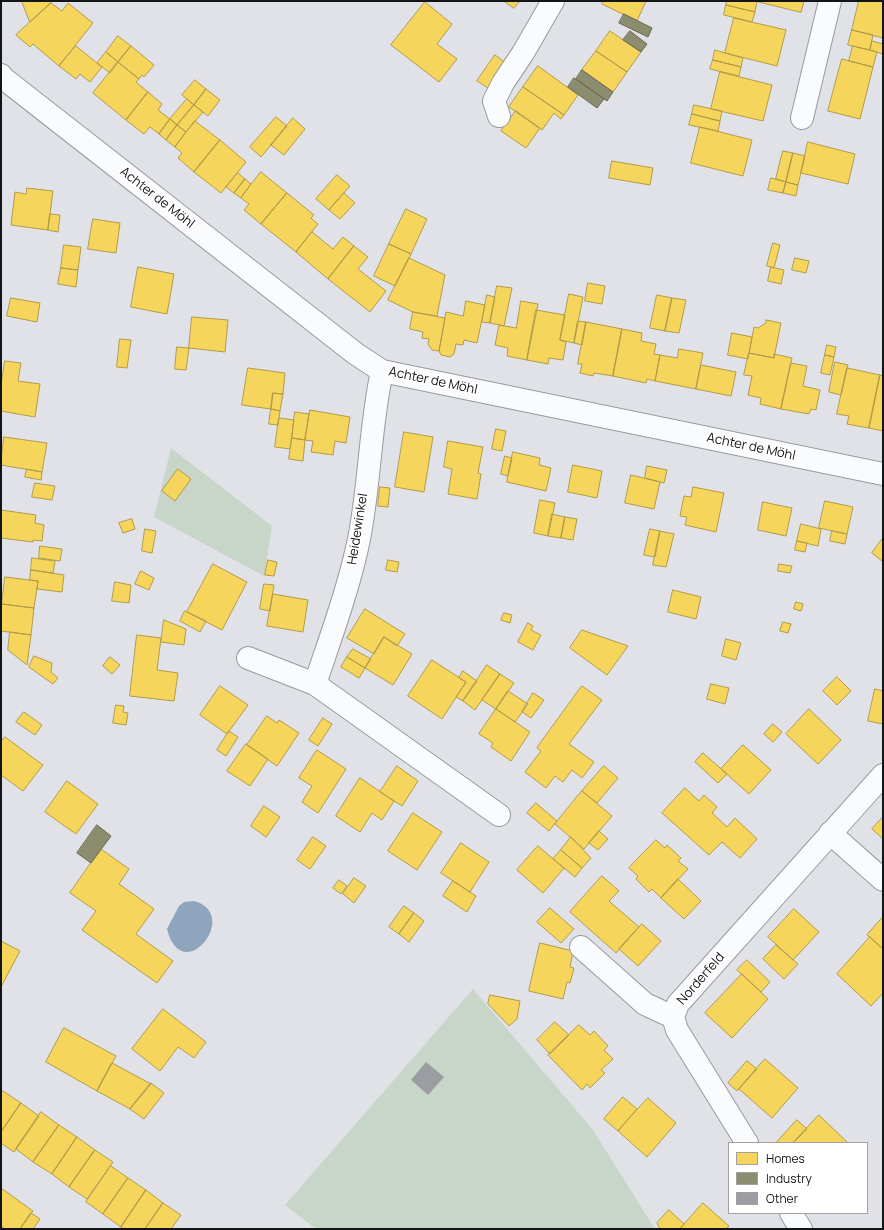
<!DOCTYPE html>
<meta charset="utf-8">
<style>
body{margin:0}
#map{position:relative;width:884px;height:1230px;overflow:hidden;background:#e0e2e8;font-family:Manrope,sans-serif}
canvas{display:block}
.frame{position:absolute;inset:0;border:2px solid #131418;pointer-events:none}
.legend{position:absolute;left:728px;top:1142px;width:140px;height:72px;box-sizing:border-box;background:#fff;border:1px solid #a1a1a3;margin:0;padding:5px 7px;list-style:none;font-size:12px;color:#131418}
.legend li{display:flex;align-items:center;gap:8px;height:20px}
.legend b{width:20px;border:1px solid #a1a1a3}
</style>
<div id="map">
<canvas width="884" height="1230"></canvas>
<div class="frame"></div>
<ul class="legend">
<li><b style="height:11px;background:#f6d55c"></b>Homes</li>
<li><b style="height:11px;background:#8c8c6e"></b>Industry</li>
<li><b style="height:11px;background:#9c9da2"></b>Other</li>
</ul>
</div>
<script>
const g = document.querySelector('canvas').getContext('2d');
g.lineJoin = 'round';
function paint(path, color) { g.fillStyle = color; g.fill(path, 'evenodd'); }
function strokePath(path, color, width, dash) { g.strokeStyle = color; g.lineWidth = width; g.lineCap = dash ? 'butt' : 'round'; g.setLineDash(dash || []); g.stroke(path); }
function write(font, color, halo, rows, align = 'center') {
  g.font = font + ' Manrope,sans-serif'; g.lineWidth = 4; g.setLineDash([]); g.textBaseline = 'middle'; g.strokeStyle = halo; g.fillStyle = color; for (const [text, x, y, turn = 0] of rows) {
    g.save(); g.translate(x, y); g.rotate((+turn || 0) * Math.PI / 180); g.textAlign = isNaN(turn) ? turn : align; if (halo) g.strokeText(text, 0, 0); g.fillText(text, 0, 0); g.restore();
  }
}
paint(new Path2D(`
 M171 448 272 526 264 576 154 517Z
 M473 989 593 1130 655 1229H316L285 1205Z`), '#c7d6c8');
paint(new Path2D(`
 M194 901C242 914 182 989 167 929L179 906 184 902Z`), '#8fa5bd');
const homes = new Path2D(`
 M22 1H50L51 3 30 22Z
 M504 1H520L514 8Z
 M603 1H646L637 21 602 4Z
 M727 1H757L755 12 726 5Z
 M755 1H804L801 12Z
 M859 1H883V38L852 30Z
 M425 2 452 24 437 44 457 59 439 82 391 45Z
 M51 3 62 11 68 3 93 23 59 66 33 44 30 47 16 35Z
 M726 5 755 12 752 22 724 15Z
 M734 18 786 30 777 66 725 53Z
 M852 30 873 35 870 50 848 45Z
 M610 31 641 52 627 72 596 51Z
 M118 36 131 46 118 62 106 52Z
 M872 41 883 44V54L870 50Z
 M76 46 102 67 90 82 80 74 76 79 59 66Z
 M131 46 154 65 144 77 142 75 139 79 118 62Z
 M853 46 877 52 873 67 849 61Z
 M715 50 743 58 741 67 713 60Z
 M596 51 627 72 613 92 582 70Z
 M106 52 118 62 110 73 97 63Z
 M495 55 506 63 488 88 477 81Z
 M842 59 873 67 860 119 828 111Z
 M713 60 741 67 739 76 710 69Z
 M118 62 139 79 136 82 148 92 126 120 93 93Z
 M538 66 578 95 564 115 523 87Z
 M720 72 772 85 763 121 711 109Z
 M195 80 206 89 194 105 182 95Z
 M523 87 564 115 561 119 554 113 542 130 509 107Z
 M206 89 220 100 208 116 194 105Z
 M148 92 162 104 158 110 170 119 159 134 150 127 144 134 126 120Z
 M187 99 194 105 177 125 170 119Z
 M194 105 203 112 186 132 177 125Z
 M694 105 722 111 720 121 692 114Z
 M516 111 540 128 526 148 501 131Z
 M692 114 720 121 718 131 689 125Z
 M276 117 287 126 261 157 250 147Z
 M293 118 305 129 284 155 271 145Z
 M170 119 177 125 166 140 159 134Z
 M195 121 220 140 194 172 178 158 182 153 175 147Z
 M177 125 186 132 175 147 166 140Z
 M700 127 752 140 743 176 691 163Z
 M220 140 246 162 221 193 194 172Z
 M808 142 855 154 848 184 801 173Z
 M783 151 793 153 786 182 776 179Z
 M793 153 805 156 798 185 786 182Z
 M612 161 653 168 650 185 609 178Z
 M261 172 287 193 261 224 244 210 249 204 241 198Z
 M238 173 245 179 234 193 226 187Z
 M337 175 350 186 329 210 316 199Z
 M771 178 786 182 783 193 768 190Z
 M245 179 251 184 241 198 234 193Z
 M786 182 798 185 796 196 783 193Z
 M27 188 53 191 48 230 11 225 15 192 26 194Z
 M287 193 314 215 311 218 318 224 296 252 261 224Z
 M344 193 355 203 340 219 329 210Z
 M406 209 427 219 411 254 389 244Z
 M50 214 60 215 58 232 48 230Z
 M93 219 120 223 116 253 88 249Z
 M312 232 333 249 343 237 354 246 328 279 296 252Z
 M773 243 780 245 774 268 767 266Z
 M389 244 411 254 395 286 374 276Z
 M64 245 81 247 78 270 61 268Z
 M354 246 368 257 358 269 386 291 370 312 328 279Z
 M409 258 445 275 437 316 413 312 388 300Z
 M795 258 809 261 806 273 792 270Z
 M138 267 174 274 167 314 131 307Z
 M771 267 784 270 781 284 768 281Z
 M61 268 78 270 76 287 58 284Z
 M588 283 605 286 602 304 585 301Z
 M497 286 512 288 504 326 490 323Z
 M569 294 583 297 574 343 560 340Z
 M487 295 495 297 490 323 482 322Z
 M657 295 672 298 665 331 650 328Z
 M11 298 40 303 37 322 7 316Z
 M672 298 686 300 679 333 665 331Z
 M466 301 485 305 477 343 464 340 463 345 456 344 454 354 450 357 441 355 439 351 446 312 463 316Z
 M521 301 538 304 527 360 507 356 508 348 495 345 499 325 516 328Z
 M536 310 565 315 560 340 566 342 563 360 549 358 548 364 527 360Z
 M413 312 445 318 439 351 432 350 428 344 429 339 422 338 423 332 410 329Z
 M192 317 228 320 225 352 189 348Z
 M766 320 781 323 774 358 749 353 754 327 758 328 766 323Z
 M578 321 586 322 582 345 574 343Z
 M586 322 622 329 613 376 594 373 593 376 580 373 582 364H578Z
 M622 329 642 333 641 341 656 344 654 354 660 355 655 381 647 379 646 383 613 376Z
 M732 333 752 337 748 359 728 355Z
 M120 339 131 340 127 368 117 367Z
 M827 345 836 347 834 357 825 355Z
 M177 347 189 348 186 370 175 369Z
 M679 349 703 353 696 389 655 381 660 355 677 358Z
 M749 353 774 358V354L792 358 781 409 760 404 761 398 748 395 752 376 744 375Z
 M825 355 834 357 830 375 821 373Z
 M5 361 21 363 18 381 40 384 35 417 1 411V385Z
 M835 362 848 365 841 395 829 392Z
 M791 363 807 366 803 386 820 390 816 410 811 409 809 414 781 409Z
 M701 365 736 372 731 396 696 389Z
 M248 368 285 373 283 394 273 393 271 409 242 405Z
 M847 368 880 375 869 428 847 424 849 416 837 414Z
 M880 375 883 376V431L869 428Z
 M273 393 283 394 280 411 271 409Z
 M271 409 280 411 278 425 269 424Z
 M310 410 350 417 346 443 335 441 333 455 311 452 313 441 305 440Z
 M295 412 309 414 305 440 292 438Z
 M279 418 294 420 290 449 275 447Z
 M496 429 506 431 502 451 492 449Z
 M404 432 433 437 424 492 395 487Z
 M4 437 47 443 42 472 1 465Z
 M292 438 305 440 303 461 289 459Z
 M448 441 483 447 478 473 481 474 477 499 448 494 452 469 444 467Z
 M513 452 540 458 539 465 551 468 546 491 507 482Z
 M505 456 512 458 508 476 501 474Z
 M573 465 602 471 597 498 568 492Z
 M647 466 667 470 664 483 645 478Z
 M27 469 42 472 41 480 25 477Z
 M178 469 191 479 175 501 162 491Z
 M631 475 660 482 654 509 625 503Z
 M35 483 55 486 52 500 32 497Z
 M380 487 390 488 388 507 378 506Z
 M693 487 724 493 716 532 685 525 687 517 680 516 684 496 691 497Z
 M540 500 555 503 548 536 534 533Z
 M825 501 853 507 847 534 819 528Z
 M763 502 792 508 786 536 758 530Z
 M1 510 36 515 35 523 44 525 42 541 33 540V542L1 538Z
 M552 514 565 517 561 538 548 536Z
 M565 517 577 519 573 540 561 538Z
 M132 519 135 529 123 533 119 523Z
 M801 524 821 529 818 546 797 541Z
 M145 529 156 531 152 553 142 551Z
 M650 529 660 531 655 557 644 555Z
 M660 531 674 534 666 567 653 565Z
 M832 531 847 534 845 544 830 541Z
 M883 538V559L882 561 872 553Z
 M797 541 807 543 805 552 795 550Z
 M40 546 62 549 60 561 39 558Z
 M32 558 55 561 53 573 31 570Z
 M268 560 277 562 274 576 265 575Z
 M388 560 399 562 397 572 386 570Z
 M213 564 247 582 222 630 187 612Z
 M779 564 792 566 790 573 778 571Z
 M31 570 64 575 62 592 37 589 38 581 30 580Z
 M141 571 154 578 149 590 135 584Z
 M5 577 38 581 34 608 2 604Z
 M115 582 131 585 129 603 112 601Z
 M264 584 274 585 270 611 260 609Z
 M673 590 701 597 696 619 668 612Z
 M273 594 308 600 303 632 267 626Z
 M796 602 803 604 801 611 794 609Z
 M2 604 34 608 31 635 1 631Z
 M365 609 405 634 397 646 384 637 374 654 347 638Z
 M185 611 206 621 200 632 180 621Z
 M504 613 512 615 510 623 501 620Z
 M164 620 186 629 184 645 161 642Z
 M783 622 791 624 788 633 780 631Z
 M528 623 533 626 531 630 541 635 533 650 518 642Z
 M582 630 628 646 607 675 570 648Z
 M10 632 31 635 27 665 8 650Z
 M137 635 161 638 157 670 178 673 174 701 130 696Z
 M384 637 412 654 393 685 365 668Z
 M726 639 741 643 736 660 722 656Z
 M353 649 371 659 365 668 347 657Z
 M34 656 52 663 51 672 58 678 53 684 29 667Z
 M110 657 120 665 112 674 103 666Z
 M347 657 365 668 359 678 341 667Z
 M432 660 466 682 442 719 408 696Z
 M487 665 500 674 475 710 463 701Z
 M463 671 477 681 463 701 456 697 466 682 459 678Z
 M500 674 514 683 496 709 482 700Z
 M837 677 851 691 837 705 823 691Z
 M711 684 729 688 725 704 707 699Z
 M220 686 248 705 227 734 200 715Z
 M582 686 602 700 569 744 594 762 582 778 572 770 563 782 555 776 546 788 525 772 541 751 537 748Z
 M875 689 883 691V724L868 721Z
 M508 691 528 704 515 722 496 709Z
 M533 693 544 700 531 718 522 712Z
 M116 705 124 706 123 712 128 713 126 725 113 723Z
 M496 709 530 732 511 761 491 747 493 743 479 734Z
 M809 709 841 740 818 764 786 734Z
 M24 712 42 725 35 735 16 722Z
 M267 716 277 723 279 720 299 733 277 766 247 745Z
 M323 718 332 724 318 746 309 740Z
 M773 724 782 732 773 742 764 734Z
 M229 731 238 737 226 756 217 750Z
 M5 737 43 765 23 791 1 775V742Z
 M246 744 268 759 250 786 227 771Z
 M743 745 771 770 749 794 721 769Z
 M317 750 346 769 318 813 302 802 312 786 299 778Z
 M703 753 727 774 718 783 695 762Z
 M397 766 418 781 402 806 380 792Z
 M604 766 618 778 597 803 582 791Z
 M360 778 394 801 382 820 372 813 360 832 336 816Z
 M67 781 98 804 76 834 45 812Z
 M685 788 699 801 704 795 717 807 712 813 727 827 735 818 757 839 740 858 722 842 709 855 662 813Z
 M582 791 612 816 584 849 555 824Z
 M536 803 557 821 549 831 527 813Z
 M264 806 280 817 266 837 251 826Z
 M413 813 442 832 417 870 388 851Z
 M883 817V839L872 829Z
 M599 831 608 839 598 850 589 843Z
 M313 837 326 846 310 869 297 860Z
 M571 837 591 858 582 868 561 850Z
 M656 840 665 848 667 845 681 858 678 861 688 869 661 898 652 889 649 892 636 879 638 876 629 868Z
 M461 843 489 862 470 892 441 873Z
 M538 846 564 868 543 893 517 870Z
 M101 849 129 869 119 884 154 909 136 934 173 961 157 983 82 930 96 911 70 893Z
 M561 850 582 868 575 877 553 859Z
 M602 876 619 891 609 901 639 927 616 953 570 912Z
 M354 878 366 886 354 903 343 894Z
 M678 879 701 901 684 919 661 898Z
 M339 880 347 886 341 894 333 888Z
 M453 881 476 896 467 912 443 896Z
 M404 906 414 913 399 934 389 927Z
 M550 908 574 929 561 943 537 922Z
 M794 909 819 932 793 960 768 937Z
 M414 913 424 921 409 942 399 934Z
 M883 917V949L867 935Z
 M642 924 661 941 638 966 619 949Z
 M870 937 883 949V993L871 1006 837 974Z
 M1 941 20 951 1 987Z
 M540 943 573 951 570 967 574 968 570 983 567 982 563 999 529 991Z
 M776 945 798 964 784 979 763 959Z
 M747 960 770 982 761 992 737 970Z
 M742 974 768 999 732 1038 705 1013Z
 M490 995 520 1001 517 1019 509 1026 488 1004Z
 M163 1009 206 1042 194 1058 178 1047 160 1071 132 1049Z
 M555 1022 569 1035 550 1054 537 1040Z
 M579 1025 590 1035 594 1031 608 1046 604 1050 613 1059 601 1070 605 1073 590 1088 587 1084 582 1090 548 1055Z
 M64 1028 116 1056 97 1091 46 1062Z
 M765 1059 798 1088 772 1118 739 1089Z
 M747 1061 757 1069 737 1091 728 1083Z
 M112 1063 151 1084 130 1109 97 1091Z
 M151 1083 164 1093 144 1119 130 1109Z
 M3 1091 21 1103 1 1132V1094Z
 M623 1097 637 1109 618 1131 604 1119Z
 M648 1098 676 1123 647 1157 618 1131Z
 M21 1103 39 1116 14 1152 1 1143V1132Z
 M41 1112 59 1125 33 1162 16 1149Z
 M819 1115 848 1143H793Z
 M797 1120 807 1129 793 1143H778L777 1142Z
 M59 1125 77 1137 52 1174 33 1162Z
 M77 1137 95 1150 69 1187 52 1174Z
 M95 1150 113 1162 87 1199 69 1187Z
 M111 1166 128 1178 103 1214 86 1202Z
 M128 1178 146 1190 121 1227 103 1214Z
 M1 1188 33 1211 20 1229H5L1 1226Z
 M146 1190 163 1203 145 1229H124L121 1227Z
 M163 1203 181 1215 171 1229H145Z
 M703 1203 729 1226 726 1229H680Z
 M669 1210 684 1224 680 1229H660L657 1223Z
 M31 1213 40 1219 33 1229H20Z`);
paint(homes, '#f6d55c');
strokePath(homes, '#b29b48', 1);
const industry = new Path2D(`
 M624 14 652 28 648 37 619 23Z
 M630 31 647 44 641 52 623 40Z
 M582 70 613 92 607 101 576 79Z
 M574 78 604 99 597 108 568 87Z
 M97 825 111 836 91 863 77 853Z`);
paint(industry, '#8c8c6e');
strokePath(industry, '#686854', 1);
paint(new Path2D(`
 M426 1062 444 1077 428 1095 411 1080Z`), '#9c9da2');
const minor = new Path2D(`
 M1 75 3 78 356 354 382 371 883 474
 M499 116 494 101 503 83 523 53 553 1
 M802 118 830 1
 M248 658 315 684 499 815
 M315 684C331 636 349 588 359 539 370 483 370 426 382 371
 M830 833 883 880
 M581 947 645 1004 673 1017
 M747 1143 677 1030 673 1017 678 1004 883 775
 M791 1213 801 1229`);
strokePath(minor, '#989a9e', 24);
strokePath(minor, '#fafbfc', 22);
write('13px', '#131418', '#fff', [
 ["Achter de Möhl",157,198,38],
 ["Achter de Möhl",433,381,12],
 ["Achter de Möhl",751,447,12],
 ["Heidewinkel",358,529,-81],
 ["Norderfeld",701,979,-49]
]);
</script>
